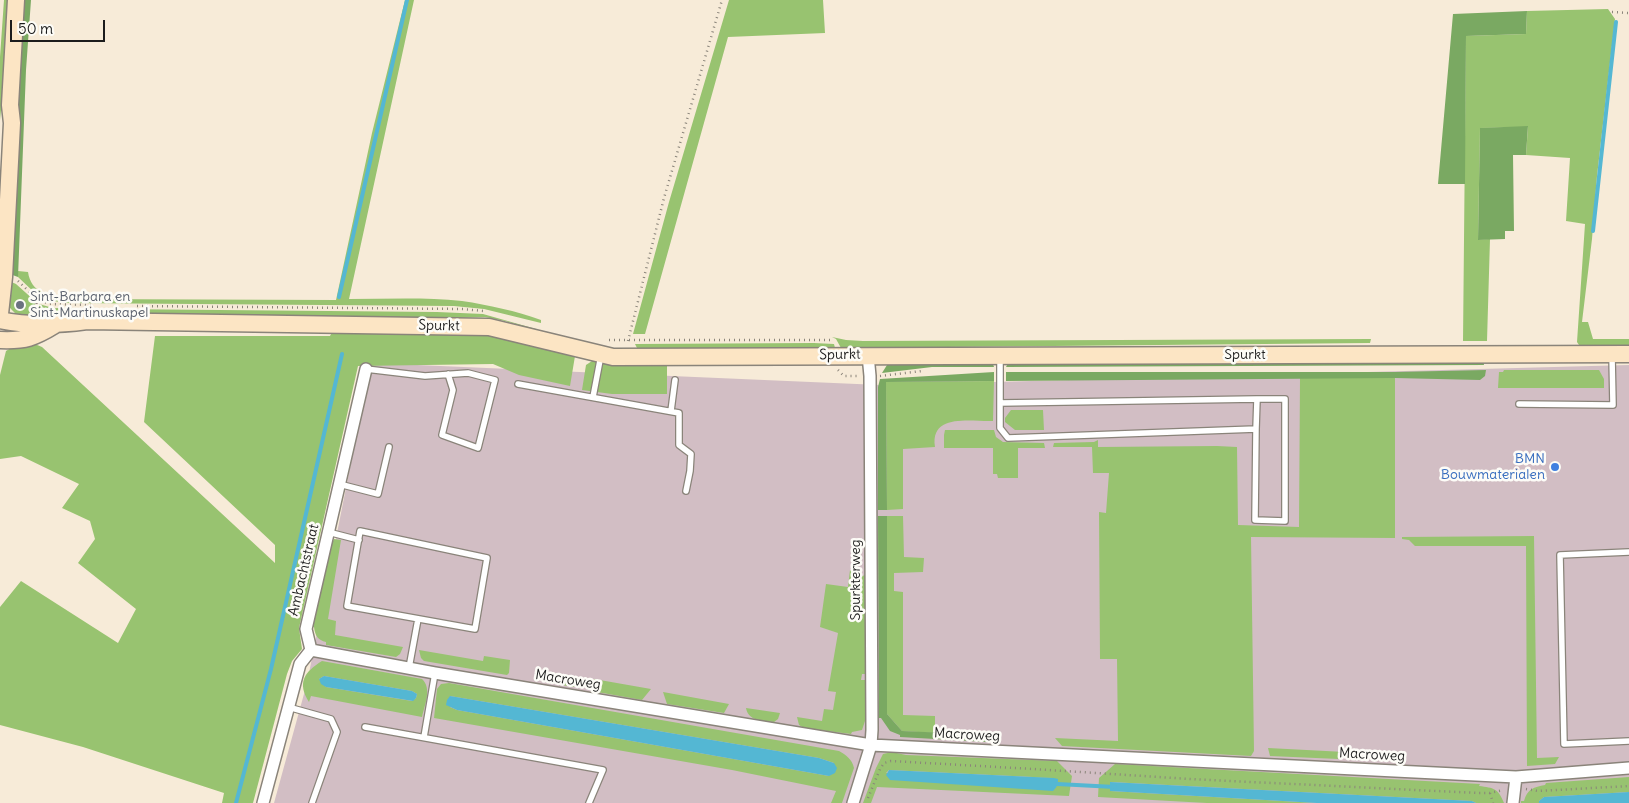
<!DOCTYPE html>
<style>
body{margin:0}
#map{position:relative;width:1629px;height:803px;overflow:hidden;background:#f7ebd8;font-family:Delius,sans-serif}
canvas{display:block}
.scale{position:absolute;left:10px;top:20px;width:95px;height:22px;box-sizing:border-box;border:2px solid #1c1c1c;border-top:0;padding-left:6px;font-size:15px;line-height:18px;white-space:nowrap;color:#1c1c1c;-webkit-text-stroke:4px #fdfcf7;paint-order:stroke}
</style>
<div id="map">
<canvas width="1629" height="803"></canvas>
<div class="scale">50 m</div>
</div>
<script>
const g = document.querySelector('canvas').getContext('2d');
g.lineJoin = 'round';
function paint(path, color) { g.fillStyle = color; g.fill(path, 'evenodd'); }
function strokePath(path, color, width, dash) { g.strokeStyle = color; g.lineWidth = width; g.lineCap = dash ? 'butt' : 'round'; g.setLineDash(dash || []); g.stroke(path); }
function write(font, color, halo, rows, align = 'center') {
  g.font = font + ' Delius,sans-serif'; g.lineWidth = 5; g.setLineDash([]); g.textBaseline = 'middle'; g.strokeStyle = halo; g.fillStyle = color; for (const [text, x, y, turn = 0] of rows) {
    g.save(); g.translate(x, y); g.rotate((+turn || 0) * Math.PI / 180); g.textAlign = isNaN(turn) ? turn : align; if (halo) g.strokeText(text, 0, 0); g.fillText(text, 0, 0); g.restore();
  }
}
paint(new Path2D(`
 M371 363 880 385 882 379 994 382 1629 365V803H274L307 683Z`), '#d2bec4');
paint(new Path2D(`
 M4 0H12L0 120V57Z
 M405 0H414L349 299C387 299 425 297 462 301 489 305 516 311 541 320V323L484 309 454 306 66 303 47 300 37 295 18 277V271L28 272C31 293 49 296 67 299L336 300 372 133Z
 M729 0H823L825 33 728 37 645 334H633L669 202Z
 M1608 9 1615 19 1597 176 1592 239 1582 322H1588L1593 339H1629V345H1579L1577 342 1585 224 1566 221 1570 158 1526 155 1528 127 1480 128 1478 240 1490 239 1487 341H1463L1466 36 1526 34 1527 11Z
 M7 280 16 284 35 301 36 320C21 318 16 316 7 304Z
 M39 304 53 308 106 309 102 315 40 319Z
 M111 309 437 312 483 314 536 329V330L505 321 485 317 446 318 114 315Z
 M333 330 498 335 575 356 570 386 519 375 493 364 358 366 299 628 302 649 292 661 287 674 253 803H222L224 793 83 747 0 725V607L21 581 118 643 136 609 78 563 95 539 90 521 62 508 79 484 21 456 0 459V375L6 351C19 343 27 340 42 347L275 563V545L144 422 155 336H330Z
 M832 337 846 340 863 341 1371 339 1370 343 841 348 836 339Z
 M814 343 834 344 835 348 641 349 637 348 635 344Z
 M592 361 667 363V394H612L582 390 586 365Z
 M1504 370H1599L1604 379V388H1498L1499 372H1503Z
 M1300 378H1395V538L1251 537 1254 751 1251 756 1062 746 1055 738 1118 741 1117 659H1100L1099 512 1106 513 1109 473H1093L1092 447H1053L1054 443 1094 442 1098 440V447L1217 446 1237 447 1238 525 1299 527Z
 M994 381 993 421C971 422 930 413 935 447L903 449V509L887 510 886 382Z
 M1011 410H1043L1044 430H1015L1005 422V418Z
 M945 430H994L996 437 1003 442 1044 443 1045 448H1018V478H998L997 474H993V448H944V435Z
 M887 516H903L904 557 924 558 923 572 894 573V591L903 592V715L935 716V733L902 731 887 714Z
 M1534 536 1537 758 1559 757 1555 764 1527 766 1526 546H1415L1409 540 1402 539V537Z
 M334 539 341 540 328 619 336 621 335 635 403 647 400 654 396 657 326 645V642C318 640 315 636 314 627H312L332 543Z
 M850 570 860 577 865 575 866 674H862L861 680H866L867 721H865L862 730 852 732 851 734 804 728 799 725 797 717 822 721 824 709 833 710 836 692 828 691 838 633 820 627 826 584 848 587Z
 M419 650 483 661 484 656 510 660 509 673 507 675 424 661 421 658Z
 M322 661 422 679C432 688 425 704 422 717L311 696 309 702C297 683 304 672 322 661ZM324 676 412 691 417 694 416 698 412 701 326 687 319 679Z
 M542 671 582 678 580 683 573 687 546 682 543 679Z
 M594 679 651 689 642 700 597 692 593 687Z
 M449 683 839 751C846 755 852 759 854 768L842 803H831L836 791 732 770 434 718 437 689 441 684ZM450 696 819 758 834 763 829 776 457 710 450 707Z
 M663 692 729 704 724 713 667 704Z
 M746 708 780 713 778 719 774 722C763 721 748 721 746 708Z
 M1268 748 1345 752 1339 759 1270 756Z
 M892 752 906 755 1057 761 1072 776 1069 796 877 787 871 803H863L876 768 883 754ZM889 770 1054 778 886 773Z
 M1115 764 1480 784 1479 786C1494 788 1498 788 1504 803H1476L1472 801 1111 782 1110 791 1317 803H1207L1098 797 1099 778Z
 M1629 777V792L1544 797 1539 801V803H1521V801H1524C1527 789 1534 787 1545 785L1546 783Z`), '#98c370');
paint(new Path2D(`
 M24 0H31L26 70 18 277 7 273Z
 M1527 11 1526 34 1466 36 1465 184H1438L1453 14Z
 M1528 126 1526 155H1513L1514 231H1505V239L1478 240 1480 128Z
 M1483 359 1484 365 1006 367 1009 361Z
 M895 362H990L993 364 994 367H932L882 373 887 365Z
 M1486 370 1485 376 1480 380 1395 378 1006 381V372H1395Z
 M994 372V381L886 382 887 510H878V387L880 379Z
 M878 516H887V714L902 731 993 735 988 742 900 737V735L890 731 881 718H879Z`), '#7aa962');
paint(new Path2D(`
 M324 676 412 691 417 694 416 698 413 701 326 687 321 684 319 679Z
 M450 696 819 758 834 763 837 768 835 773 829 776 457 710 446 705 447 700Z
 M889 770 1054 778 1058 779C1058 785 1057 787 1053 791L890 780 886 775Z
 M1110 782 1472 801 1476 803H1317L1110 791Z
 M1629 792V803H1539V801L1544 797Z`), '#54b7d3');
strokePath(new Path2D(`
 M1593 231 1616 22
 M339 297 407 0
 M1057 784 1115 787
 M236 803 271 669 342 354`), '#54b7d3', 4);
const lane = new Path2D(`
 M1000 357V428L1008 438 1256 429 1255 520 1285 521V399H1257L1256 429
 M366 369 425 376 468 373 495 380 478 448 442 435 453 390 448 374
 M518 384 679 413V445L691 454 690 471 686 491
 M593 397 601 355
 M1000 403 1257 399
 M1519 404 1613 405 1612 356
 M671 411 675 380
 M339 484 378 494 389 447
 M360 531 487 558 475 629 347 606Z
 M328 532 359 540
 M1629 552 1560 555 1564 744 1629 741
 M409 668 418 619
 M288 707 331 719 337 732 312 803
 M365 727 603 770 589 803
 M424 737 435 673`);
const street = new Path2D(`
 M311 650 435 673 871 745 1516 777 1629 768
 M263 803 300 664 311 650 306 629 366 369
 M853 803 871 745 872 730 870 376 868 355
 M1513 803 1516 777`);
const secondary = new Path2D(`
 M0 314 4 277 12 123 10 105 16 0
 M0 320C29 326 57 325 87 321L489 327 613 357 1629 354
 M0 340C25 341 34 338 55 325`);
strokePath(lane, '#8a847a', 8);
strokePath(street, '#8a847a', 14);
strokePath(secondary, '#8a847a', 19);
strokePath(new Path2D(`
 M1612 12 1629 13
 M18 281 36 298 49 304 92 305
 M36 298 37 311
 M137 306 462 309 484 311
 M609 340H830L833 341
 M628 341 664 198 722 0
 M838 370 844 376H859
 M880 376 922 371
 M1526 789 1538 791 1629 786
 M1490 793 1493 803
 M868 798 880 769 884 763 891 761 1033 769 1190 779 1478 793H1490L1503 790`), '#8a847a', 2.5, [1, 4]);
strokePath(lane, '#fff', 5.5);
strokePath(street, '#fff', 11);
strokePath(secondary, '#fce5c4', 16);
for (const [x, y, r, color] of [
 [20,305,5,"#6b7280"],
 [1555,467,5,"#3f7fe0"]
]) { const dot = new Path2D(); dot.arc(x, y, r, 0, 2 * Math.PI); g.fillStyle = color; g.fill(dot); strokePath(dot, '#fdfcf7', 2); }
write('14px', '#5b616d', '#fdfcf7', [
 ["Sint-Barbara en",30,297],
 ["Sint-Martinuskapel",30,313]
], 'left');
write('14px', '#1c1c1c', '#fdfcf7', [
 ["Spurkt",439,326,1],
 ["Spurkt",840,355,-1],
 ["Spurkt",1245,355],
 ["Ambachtstraat",304,570,-77],
 ["Spurkterweg",856,580,-90],
 ["Macroweg",568,680,9],
 ["Macroweg",967,735,3],
 ["Macroweg",1372,755,3]
]);
write('14px', '#366cbe', '#fdfcf7', [
 ["BMN",1545,459],
 ["Bouwmaterialen",1545,475]
], 'right');
</script>
